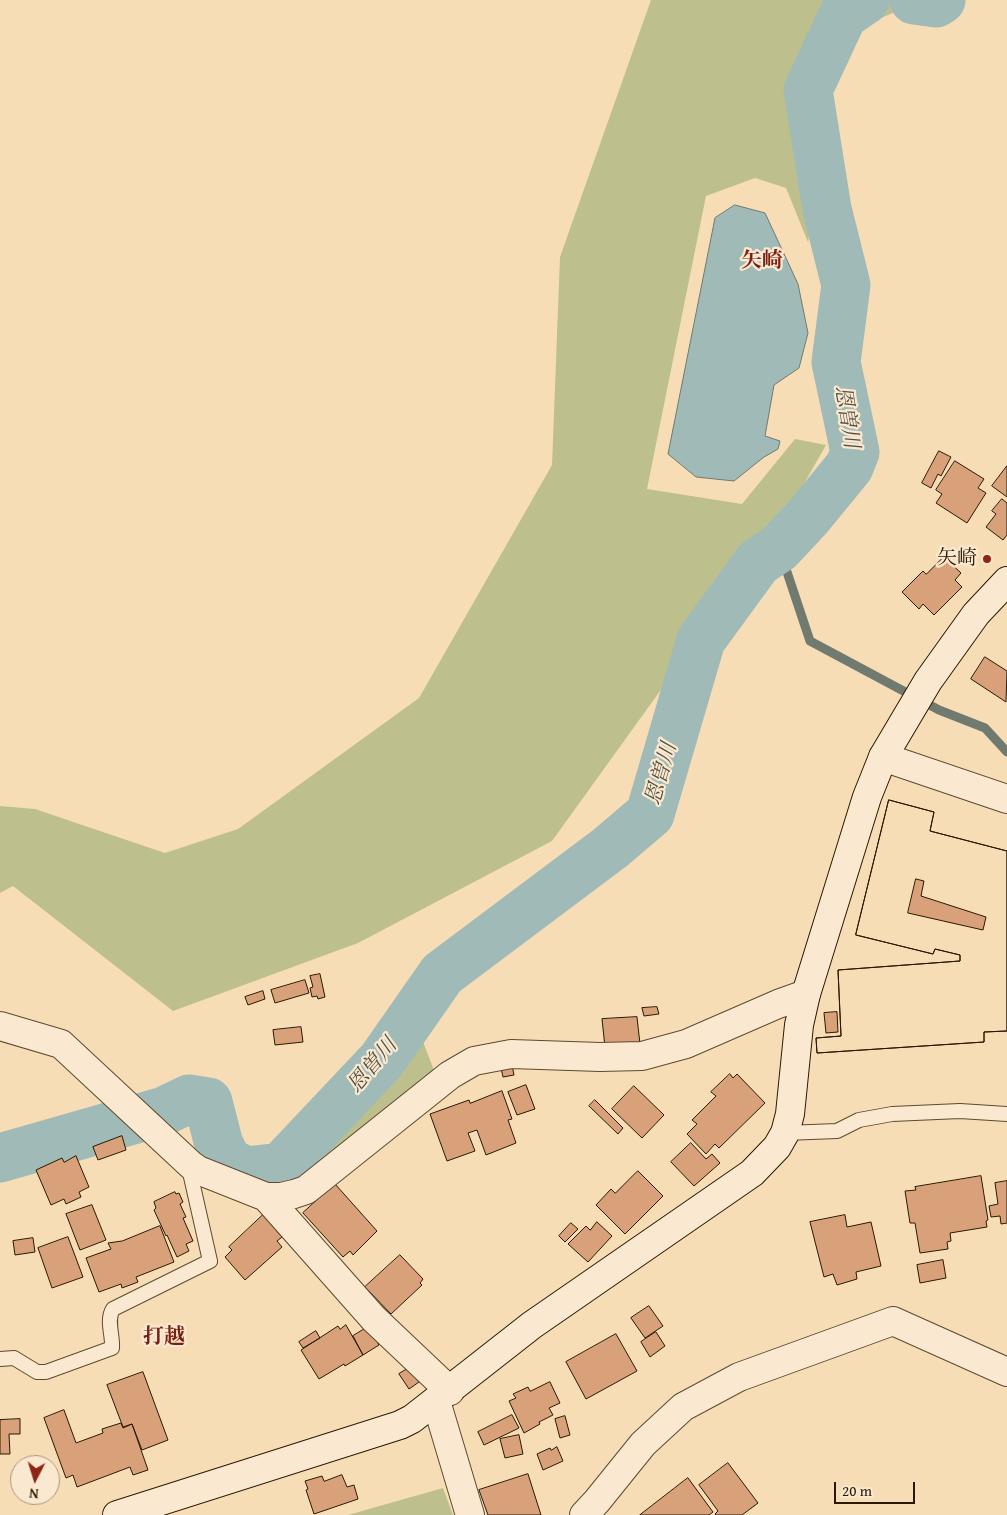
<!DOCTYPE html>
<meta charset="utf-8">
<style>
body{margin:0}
#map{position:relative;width:1007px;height:1515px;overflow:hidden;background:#f7ddb6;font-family:"Gentium Book Plus",serif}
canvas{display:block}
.north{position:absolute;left:10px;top:1455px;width:50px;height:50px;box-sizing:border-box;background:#fae9d0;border:1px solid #a6967e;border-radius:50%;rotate:185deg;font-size:14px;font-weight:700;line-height:20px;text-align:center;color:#291903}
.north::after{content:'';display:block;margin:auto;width:18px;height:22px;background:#8f2418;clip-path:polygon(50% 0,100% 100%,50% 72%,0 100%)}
.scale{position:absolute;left:834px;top:1482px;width:81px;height:22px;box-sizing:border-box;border:2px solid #291903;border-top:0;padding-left:6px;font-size:15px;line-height:18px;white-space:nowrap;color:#291903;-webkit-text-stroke:4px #fae9d0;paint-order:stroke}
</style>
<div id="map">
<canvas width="1007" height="1515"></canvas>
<div class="north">N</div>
<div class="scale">20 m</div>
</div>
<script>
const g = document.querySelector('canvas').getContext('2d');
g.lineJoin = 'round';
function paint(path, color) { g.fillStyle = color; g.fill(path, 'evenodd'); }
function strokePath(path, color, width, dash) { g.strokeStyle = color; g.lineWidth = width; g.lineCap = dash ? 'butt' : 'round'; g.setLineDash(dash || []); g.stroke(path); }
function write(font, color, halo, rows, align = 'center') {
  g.font = font + ' "Gentium Book Plus","Noto Serif JP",serif'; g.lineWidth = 4.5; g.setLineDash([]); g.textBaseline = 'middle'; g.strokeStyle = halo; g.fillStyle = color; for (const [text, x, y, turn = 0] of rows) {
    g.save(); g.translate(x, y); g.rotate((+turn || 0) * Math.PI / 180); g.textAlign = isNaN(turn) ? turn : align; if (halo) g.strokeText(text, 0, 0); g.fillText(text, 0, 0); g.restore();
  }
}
paint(new Path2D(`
 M651 0H923L823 43 809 116 815 195 808 242 786 188 755 178 706 196 647 489 742 504 795 439 826 445 784 519 552 841 358 943 173 1011 13 886 0 893V806L35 809 165 853 238 829 419 698 552 465 560 257Z
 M417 1026 435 1073 306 1184 264 1187 289 1170 374 1081 383 1080Z
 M443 1488 453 1515H348Z`), '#bdc08d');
const water = new Path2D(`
 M735 205 765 213 798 284 808 333 799 368 774 385 765 436 780 441 778 449 764 457 734 481 696 477 668 454 715 218Z`);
paint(water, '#a0bab7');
strokePath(water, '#707a6f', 1);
strokePath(new Path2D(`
 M779 548 810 641 939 710 985 728 1007 752`), '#707a6f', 9);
strokePath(new Path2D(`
 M914 0 936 3 941 0
 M0 1158 164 1111 189 1099 208 1102 219 1145 228 1162 246 1171 281 1167 382 1060 442 974 610 848 650 814 701 640 758 562 779 548 808 517 849 467 855 452 836 362 846 285 827 209 808 90 843 15 865 0`), '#a0bab7', 49);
const building = new Path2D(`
 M939 451 951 457 941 476 938 474 931 488 922 483Z
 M955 461 984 479 978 488 986 493 967 523 936 503 942 494 936 490Z
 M1007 466V497L992 486Z
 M1002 499 1007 503V535L1003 540 986 527 996 514 992 511Z
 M944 557 961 573 955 580 962 587 934 615 923 604 919 609 902 592 923 571 926 574Z
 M985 657 1007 671 1006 702 971 679Z
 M889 800 934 812 930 831 1007 851V1031L984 1032V1042L817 1053 816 1038 841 1036 838 970 960 961V955L935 949 933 954 856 935ZM916 879 924 881 921 896 986 917 983 930 908 913Z
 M889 800 934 812 930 831 1007 851V1031L984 1032V1042L817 1053 816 1038 841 1036 838 970 960 961V955L935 949 933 954 856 935Z
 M320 974 325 997 318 999 317 996 312 997 310 988 313 987 310 976Z
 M305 980 309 993 275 1003 271 990Z
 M263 991 265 999 248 1005 245 997Z
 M657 1007 659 1014 644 1016 642 1008Z
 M837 1012 838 1032 826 1033 824 1013Z
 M637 1017 640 1044 605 1047 602 1019Z
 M301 1027 303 1042 275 1045 273 1030Z
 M512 1065 514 1075 503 1077 501 1068Z
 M730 1074 733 1078 737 1074 765 1103 719 1148 715 1144 706 1154 687 1134 697 1124 692 1120 716 1096 711 1092Z
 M526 1085 535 1109 517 1115 508 1092Z
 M634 1086 664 1115 642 1138 612 1109Z
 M502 1091 512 1119 508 1120 516 1143 486 1155 477 1130 468 1133 475 1151 447 1161 430 1114 469 1100 470 1103Z
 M595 1100 623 1128 618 1134 589 1106Z
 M122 1136 126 1150 98 1160 93 1147Z
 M691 1143 706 1159 712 1154 720 1163 694 1186 671 1162Z
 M76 1156 89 1187 79 1192 81 1197 66 1204 64 1199 51 1205 36 1170 62 1158 64 1162Z
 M638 1171 663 1196 625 1234 596 1205 611 1189 615 1193Z
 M981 1176 988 1220 986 1221 987 1227 950 1233 951 1241 947 1242 948 1249 920 1253 915 1223H910L905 1191 916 1190 915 1187Z
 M1007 1181V1223L1001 1224 1000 1216 991 1217 989 1206 998 1204 995 1183Z
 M335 1184 377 1231 353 1255 350 1251 343 1257 303 1213Z
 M175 1192 176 1194 179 1193 183 1202 180 1204 186 1217 183 1218 193 1241 186 1244 189 1251 177 1257 167 1235 166 1236 154 1210 156 1208 154 1202Z
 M92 1205 106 1240 80 1250 66 1214Z
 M263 1215 282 1237 277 1241 282 1247 245 1280 225 1257 232 1250 229 1247Z
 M845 1215 847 1227 871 1222 881 1266 856 1272 857 1279 837 1285 833 1274 824 1277 810 1222Z
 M597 1222 612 1236 588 1262 568 1244 586 1226 590 1230Z
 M571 1223 578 1229 565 1242 559 1236Z
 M160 1226 174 1262 136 1277 138 1282 122 1288 121 1284 99 1292 86 1258 111 1249 108 1243 122 1241Z
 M68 1237 83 1277 52 1288 38 1248Z
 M33 1238 35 1252 15 1255 13 1241Z
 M400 1255 423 1279 420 1283 422 1285 391 1314 365 1287Z
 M943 1260 946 1278 920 1283 917 1265Z
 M649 1306 663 1326 645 1338 631 1318Z
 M346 1325 363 1355 345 1366 344 1364 319 1379 301 1350 338 1326 340 1329Z
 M368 1327 379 1345 363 1355 353 1336Z
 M316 1331 320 1338 303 1348 299 1342Z
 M656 1332 665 1346 650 1357 641 1342Z
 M616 1334 637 1371 586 1399 566 1362Z
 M409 1368 419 1382 409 1389 399 1374Z
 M143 1372 168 1440 142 1450 132 1424 123 1427 107 1385Z
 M550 1382 560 1403 549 1408 553 1415 539 1422 540 1424 524 1433 509 1401 516 1398 513 1394 528 1387 530 1391Z
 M64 1410 76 1443 103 1433 102 1429 121 1423 123 1428 132 1424 148 1470 133 1475 130 1467 77 1487 73 1475 66 1478 44 1418Z
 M512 1415 519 1428 484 1445 478 1432Z
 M565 1416 570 1435 560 1438 555 1419Z
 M20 1419V1434H9L10 1454H0V1420Z
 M519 1435 523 1454 505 1458 500 1439Z
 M557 1447 563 1461 543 1470 537 1454 550 1448 551 1450Z
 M728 1463 758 1503 742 1515H716L715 1514 718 1511 699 1485Z
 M528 1474 541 1515H488L479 1490Z
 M342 1475 347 1487 354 1485 358 1499 314 1514 306 1490 308 1489 305 1481 322 1476 324 1481Z
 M688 1478 713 1512 709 1515H640Z`);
paint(building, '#d9a179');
strokePath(building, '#291903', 1);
const lane = new Path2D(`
 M785 1133 837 1131 859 1120 892 1114 960 1111 1007 1114
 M0 1359 14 1358 37 1372H46L112 1348C113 1335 106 1320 113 1309L210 1261 191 1177V1165`);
const street = new Path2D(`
 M883 757 1007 799
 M0 1026 61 1044 191 1165 198 1170 266 1197H281L294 1194 306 1190 425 1095 450 1075 474 1061 511 1054 600 1057 642 1056 686 1044 778 1004 806 994
 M266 1197 374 1319 450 1391
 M436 1401 470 1515
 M584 1515 597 1501 643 1444 683 1407 739 1377 893 1321 1007 1372`);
const secondary = new Path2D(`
 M117 1515 400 1425 412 1419 532 1325 752 1173 777 1147 785 1133 790 1114 799 1025 806 994 867 797 883 757 928 681 976 614 1007 581`);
strokePath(lane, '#5c4a30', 16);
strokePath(street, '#5c4a30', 30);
strokePath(secondary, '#291903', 30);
strokePath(lane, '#fae9d0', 14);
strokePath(street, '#fae9d0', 28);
strokePath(secondary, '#fae9d0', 28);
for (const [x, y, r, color] of [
 [987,559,5,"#8f2418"]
]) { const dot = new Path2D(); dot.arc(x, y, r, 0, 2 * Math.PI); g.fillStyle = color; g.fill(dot); strokePath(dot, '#fae9d0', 2); }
write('20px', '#291903', '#fae9d0', [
 ["矢崎",977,559]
], 'right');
write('bold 21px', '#7a1f14', '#fae9d0', [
 ["矢崎",762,262],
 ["打越",164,1338]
]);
write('italic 21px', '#535142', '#fae9d0', [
 ["恩曽川",846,417,81],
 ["恩曽川",662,774,-74],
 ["恩曽川",373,1066,-50]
]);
</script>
